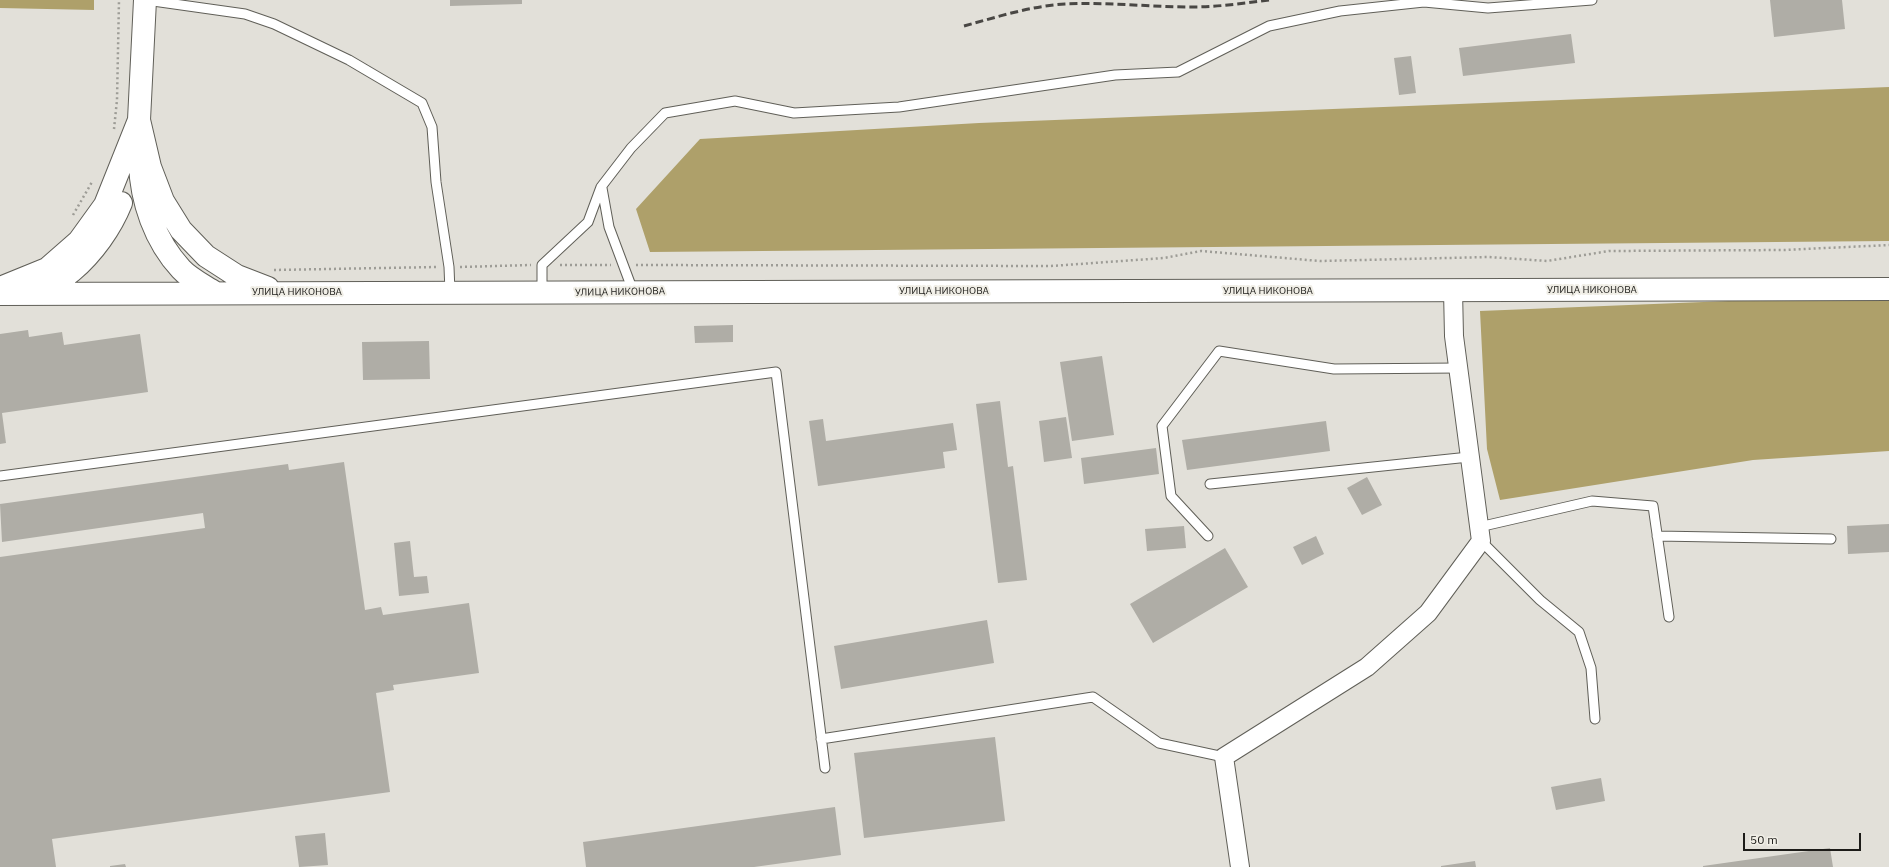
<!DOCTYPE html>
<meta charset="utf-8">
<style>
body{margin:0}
#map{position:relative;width:1889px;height:867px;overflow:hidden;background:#e2e0d9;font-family:"IBM Plex Sans",sans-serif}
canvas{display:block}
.scale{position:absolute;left:1743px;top:833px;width:118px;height:18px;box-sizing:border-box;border:2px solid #1c1b18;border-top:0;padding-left:5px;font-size:12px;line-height:14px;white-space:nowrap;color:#1c1b18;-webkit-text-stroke:3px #f0eee6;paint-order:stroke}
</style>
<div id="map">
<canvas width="1889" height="867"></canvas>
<div class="scale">50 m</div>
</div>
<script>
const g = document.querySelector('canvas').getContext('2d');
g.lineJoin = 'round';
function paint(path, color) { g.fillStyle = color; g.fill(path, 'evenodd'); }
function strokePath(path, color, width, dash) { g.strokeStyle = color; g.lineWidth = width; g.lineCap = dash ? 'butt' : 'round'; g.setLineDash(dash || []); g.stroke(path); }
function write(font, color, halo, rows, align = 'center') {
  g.font = font + ' "IBM Plex Sans",sans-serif'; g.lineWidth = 4; g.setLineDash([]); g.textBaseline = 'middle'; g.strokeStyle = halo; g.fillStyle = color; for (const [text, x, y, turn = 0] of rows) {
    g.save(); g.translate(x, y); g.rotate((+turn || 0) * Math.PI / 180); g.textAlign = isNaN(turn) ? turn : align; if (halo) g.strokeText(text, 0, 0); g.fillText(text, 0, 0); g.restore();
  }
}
paint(new Path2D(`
 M0 0H94V10L0 8Z
 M1889 87V241L650 252 636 209 700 139 979 123Z
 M1728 301H1889V451L1753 460 1500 500 1487 449 1480 311Z`), '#aea06a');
paint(new Path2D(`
 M450 0H522V4L450 6Z
 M1770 0H1842L1845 29 1774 37Z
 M1571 34 1575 63 1463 76 1459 48Z
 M1411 56 1416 93 1399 95 1394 58Z
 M733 325V342L695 343 694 326Z
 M28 330 29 337 62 332 64 345 140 334 148 392 2 413 6 443 0 444V334Z
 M429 341 430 379 363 380 362 342Z
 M1102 356 1114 435 1072 441 1060 362Z
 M1000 401 1008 467 1013 466 1027 580 998 583 976 404Z
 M1066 417 1072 458 1044 462 1039 421Z
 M823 419 826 441 953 423 957 450 943 452 945 468 818 486 809 421Z
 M1326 421 1330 451 1187 470 1182 440Z
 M1156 448 1159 474 1084 484 1081 458Z
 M344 462 365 610 381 607 383 615 469 603 479 673 393 685 394 690 376 693 390 792 52 839 56 867H0V557L205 528 203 513 2 542 0 504 288 464 289 470Z
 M1367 477 1382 505 1362 515 1347 488Z
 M1889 524V552L1848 554 1847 526Z
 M1184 526 1186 548 1147 551 1145 529Z
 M1316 536 1324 554 1302 565 1293 547Z
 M410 541 414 577 427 576 429 593 399 596 394 543Z
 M1225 548 1248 587 1153 643 1130 604Z
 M987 620 994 663 841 689 834 646Z
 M995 737 1005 821 864 838 854 753Z
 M1601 778 1605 801 1556 810 1551 787Z
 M835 807 841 855 754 867H586L583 842Z
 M325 833 328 865 299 867 295 836Z
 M1830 848 1833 867H1703V866Z
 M1475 861 1476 867H1441V866Z
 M125 864 126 867H110V866Z`), '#afada6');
const service = new Path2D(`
 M146 0 245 14 274 24 349 60 422 103 432 127 436 182 449 267 450 292
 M602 188 609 227 633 291
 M542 293V265L588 222 601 187 631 148 665 113 735 101 794 113 899 107 1115 75 1178 72 1269 26 1340 11 1424 2 1488 8 1592 0
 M0 476 776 372 825 768
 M1210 484 1469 457
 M1479 527 1592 501 1653 506 1669 617
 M1208 536 1171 496 1162 426 1219 351 1334 369 1459 368
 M1657 536 1831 539
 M1481 541 1540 600 1579 632 1591 668 1595 719
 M821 739 1093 697 1159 743 1224 757`);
const minor = new Path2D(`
 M1240 867 1224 757 1367 667 1428 613 1481 541 1454 336 1453 290`);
const secondary = new Path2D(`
 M145 0 139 120 150 167 163 201 181 230 206 256 237 276 268 288
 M140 163C141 201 155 241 181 269 189 278 203 285 214 292
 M0 288 47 269 79 241 105 205 139 120
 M38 293C49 286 62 279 72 271 93 253 111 228 121 203
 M0 294 1889 289`);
strokePath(service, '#605f58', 11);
strokePath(minor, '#605f58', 20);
strokePath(secondary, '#605f58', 24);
strokePath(new Path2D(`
 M114 129 117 100 119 0
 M73 215 92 182
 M560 265H611
 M636 265 1051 266 1164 258 1201 251 1320 261 1489 257 1547 261 1609 251 1784 250 1889 245
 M460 267 531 265
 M274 270 437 267`), '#9d9c96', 2.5, [2, 3]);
strokePath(service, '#fff', 9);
strokePath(minor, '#fff', 18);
strokePath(secondary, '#fff', 22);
strokePath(new Path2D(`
 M964 26C997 17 1031 6 1065 4 1108 2 1150 7 1193 7 1219 7 1244 3 1269 0`), '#494744', 3, [8, 4]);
write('10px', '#1c1b18', '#f0eee6', [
 ["УЛИЦА НИКОНОВА",1592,290],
 ["УЛИЦА НИКОНОВА",944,291],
 ["УЛИЦА НИКОНОВА",1268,291],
 ["УЛИЦА НИКОНОВА",297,292],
 ["УЛИЦА НИКОНОВА",620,292,-1]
]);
</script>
